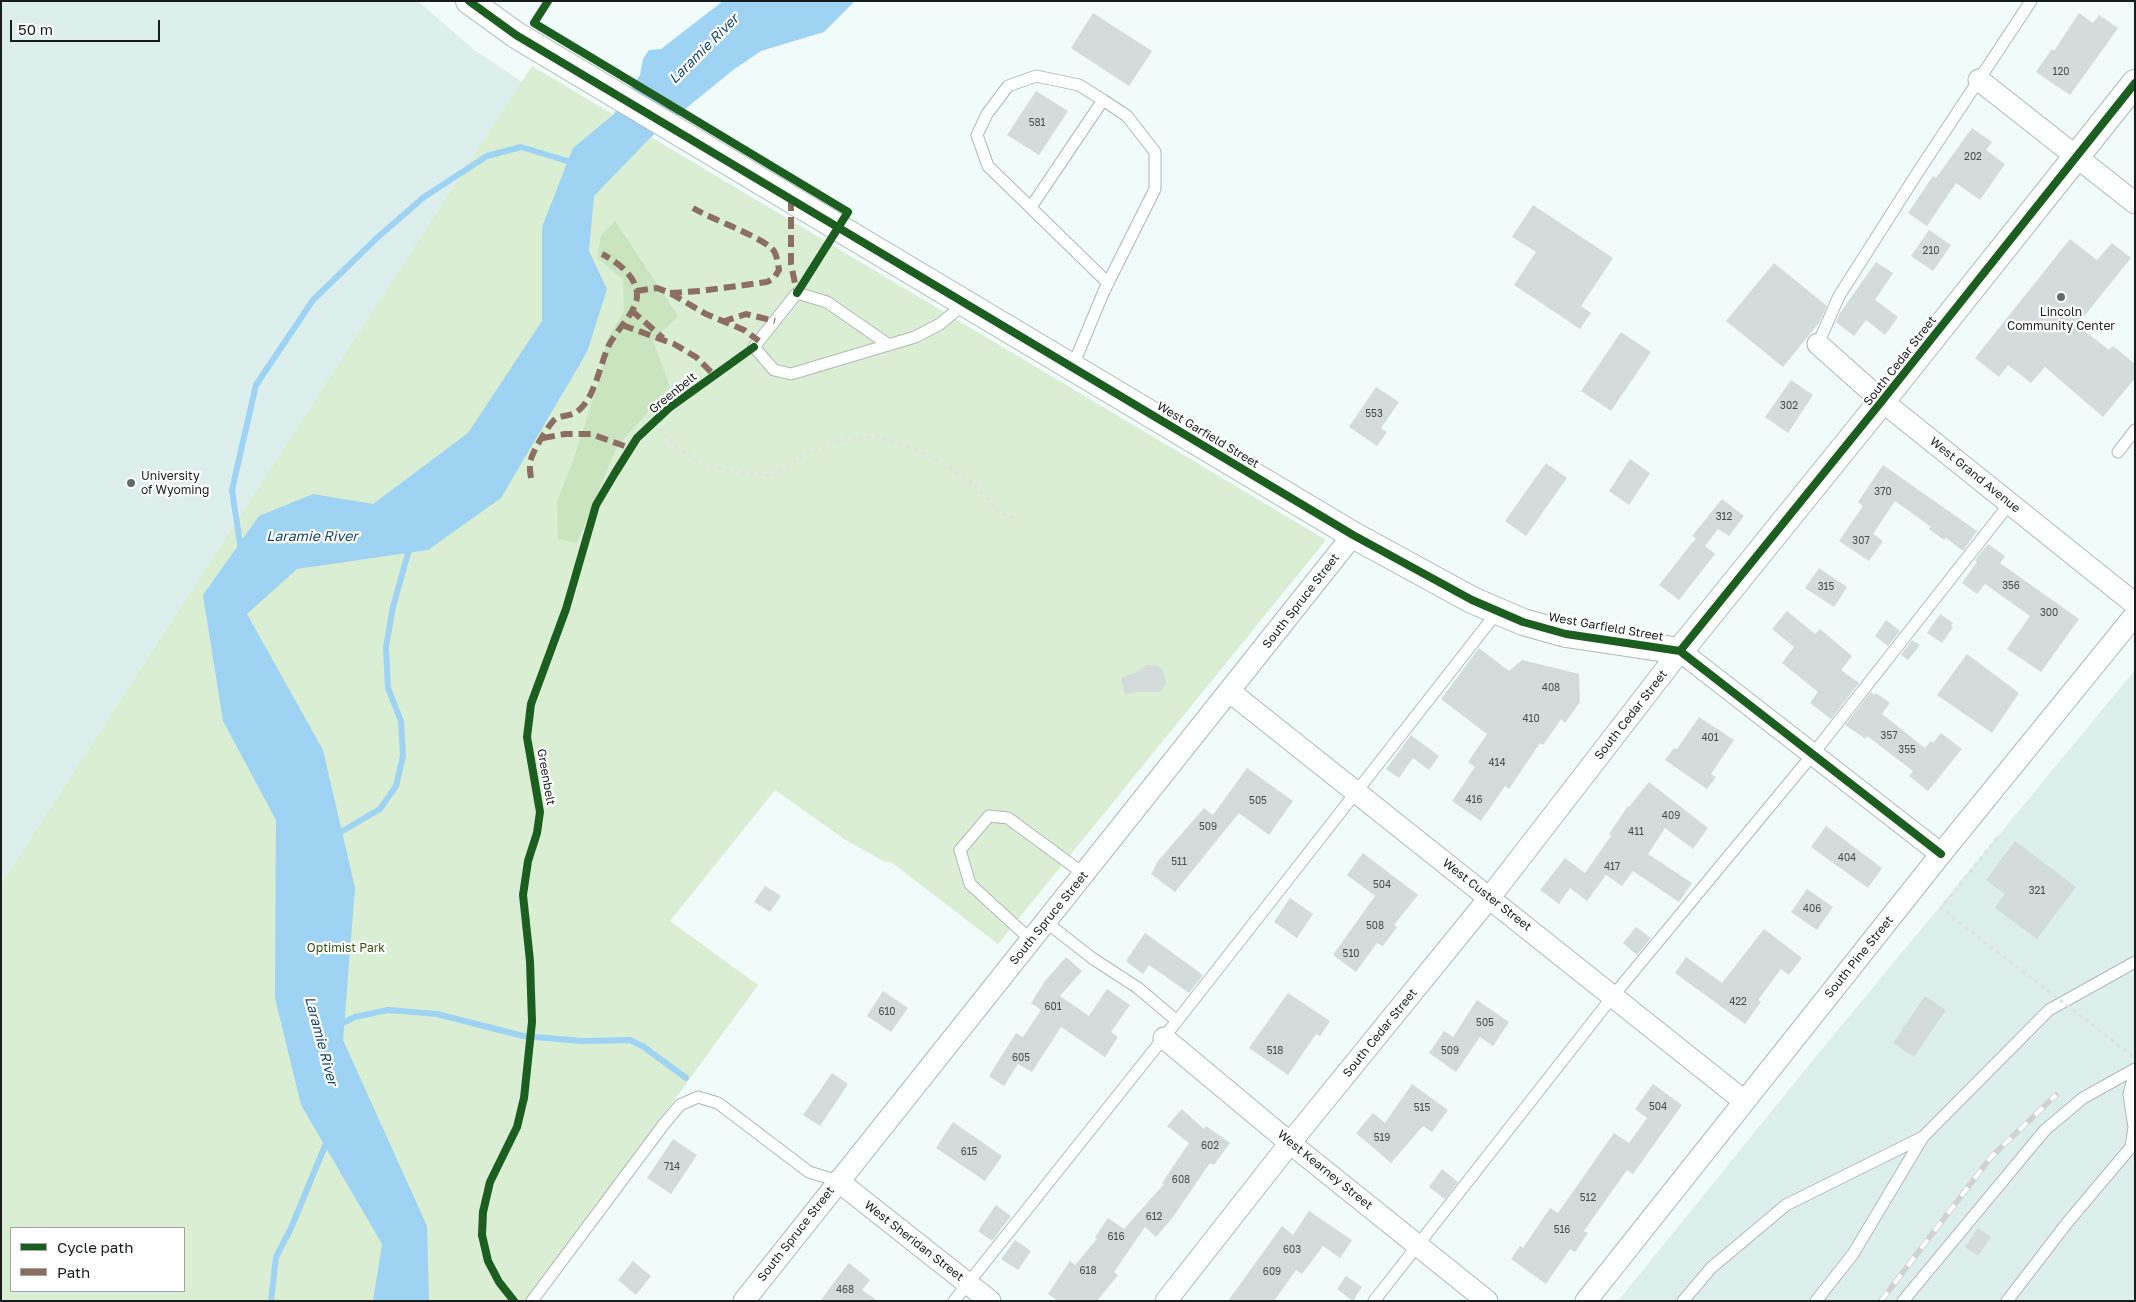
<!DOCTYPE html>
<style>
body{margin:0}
#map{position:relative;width:2136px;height:1302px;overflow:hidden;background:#f1fbf9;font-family:"Golos Text",sans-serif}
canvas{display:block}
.frame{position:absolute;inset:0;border:2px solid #171d1c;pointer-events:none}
.legend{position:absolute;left:10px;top:1227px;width:175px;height:65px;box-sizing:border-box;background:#fff;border:1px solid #a2a5a4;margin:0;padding:6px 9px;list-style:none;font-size:15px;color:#171d1c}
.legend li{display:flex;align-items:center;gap:10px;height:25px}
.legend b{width:25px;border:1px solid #a2a5a4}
.scale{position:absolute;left:10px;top:20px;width:150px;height:22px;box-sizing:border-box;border:2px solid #171d1c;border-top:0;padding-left:6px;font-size:15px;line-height:18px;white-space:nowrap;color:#171d1c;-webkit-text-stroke:4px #fff;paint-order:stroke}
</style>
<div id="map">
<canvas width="2136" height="1302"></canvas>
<div class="frame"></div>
<ul class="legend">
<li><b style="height:6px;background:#1b5e20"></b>Cycle path</li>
<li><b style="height:6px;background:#8d6e63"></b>Path</li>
</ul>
<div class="scale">50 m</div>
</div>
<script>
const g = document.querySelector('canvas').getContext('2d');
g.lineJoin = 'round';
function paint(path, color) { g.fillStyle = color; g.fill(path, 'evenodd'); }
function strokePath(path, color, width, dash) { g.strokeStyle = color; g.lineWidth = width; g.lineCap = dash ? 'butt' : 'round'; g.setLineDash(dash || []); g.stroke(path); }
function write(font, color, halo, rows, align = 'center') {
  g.font = font + ' "Golos Text",sans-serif'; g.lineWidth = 4.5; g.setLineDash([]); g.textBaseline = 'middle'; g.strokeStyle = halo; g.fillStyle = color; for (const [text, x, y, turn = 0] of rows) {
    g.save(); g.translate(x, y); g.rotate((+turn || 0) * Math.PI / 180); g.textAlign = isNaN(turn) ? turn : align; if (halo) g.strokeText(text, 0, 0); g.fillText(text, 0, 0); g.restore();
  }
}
paint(new Path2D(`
 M1 1H418L473 49 522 82 1 884Z
 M2135 670V1301H1618L1809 1065Z`), '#dcefec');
paint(new Path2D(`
 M532 66 1326 540 998 944 891 862H885L844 839 775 790 670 921 758 985 528 1301H1V884ZM11 1228H184V1291H11Z`), '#daeed3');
paint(new Path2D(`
 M615 221 678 316 653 341 670 387 616 448 577 543 558 539 557 502 575 455 601 375 606 342 624 311 623 279 597 258 601 236Z`), '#cae4bf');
paint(new Path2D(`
 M723 1H855L824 32 761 51 733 70 651 137 594 196 589 251 607 289 587 352 501 498 428 550 297 569 247 614 323 750 355 888 343 1040 427 1226 429 1301H373L382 1244 301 1105 275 998 276 820 223 721 203 595 259 516 313 494 373 504 468 433 542 321V227L573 148 613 115 640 75 643 59 649 50 661 49Z`), '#9fd3f4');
strokePath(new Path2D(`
 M241 550 232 490 256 385 313 300 378 237 424 197 487 156 521 147 574 163
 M334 836 380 809 396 786 403 756 401 721 388 688 386 647 393 607 410 546
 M337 1026 355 1017 388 1010 437 1014 523 1036 582 1041 630 1040 644 1047 686 1078
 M271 1301 276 1257 291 1228 327 1141`), '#9fd3f4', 6);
paint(new Path2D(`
 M1093 13 1152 51 1129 86 1071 48Z
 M2079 13 2093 23 2099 15 2118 28 2070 95 2036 72 2052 49 2054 51Z
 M1036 91 1068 111 1039 155 1007 135Z
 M1972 128 1992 142 1986 150 2005 164 1980 200 1956 183 1927 226 1908 213 1933 176 1936 178Z
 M1533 205 1613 258 1581 306 1591 313 1580 329 1514 285 1536 252 1512 237Z
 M1929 230 1951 245 1933 271 1911 256Z
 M2070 239 2097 260 2112 243 2131 258 2077 325 2109 350 2113 346 2135 364V378L2103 417 2045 367 2031 383 2008 365 1999 377 1975 358Z
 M1876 262 1893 273 1875 300 1898 317 1885 335 1866 320 1854 336 1836 322 1840 313Z
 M1774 263 1827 306 1819 323 1783 367 1726 321Z
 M1621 332 1651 352 1611 411 1581 391Z
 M1791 380 1813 395 1788 433 1765 417Z
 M1376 387 1399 402 1381 428 1387 432 1377 446 1349 427Z
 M1630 459 1650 473 1629 505 1609 491Z
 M1546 463 1567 478 1526 536 1505 521Z
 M1883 465 1977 531 1963 551 1946 538 1944 540 1929 529 1931 527 1895 501 1873 534 1883 541 1869 561 1839 541 1863 506 1858 502Z
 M1722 499 1744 516 1729 536 1718 529 1705 546 1715 554 1679 600 1659 585 1696 538 1692 536Z
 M1988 544 2005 556 2000 563 2079 619 2041 672 2007 649 2030 616 1985 584 1977 594 1962 583 1977 562 1975 560Z
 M1819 568 1847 587 1834 607 1805 588Z
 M1787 611 1815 634 1820 629 1852 656 1841 670 1859 683 1831 719 1810 703 1818 692 1782 663 1794 647 1772 629Z
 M1940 614 1953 623 1951 626 1953 627 1942 643 1927 633Z
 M1886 620 1900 631 1888 646 1875 636Z
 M1912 640 1920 645 1908 660 1901 655Z
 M1479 648 1509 671 1522 660 1579 674 1580 702 1565 723 1561 719 1543 745 1540 743 1509 789 1505 786 1481 821 1452 801 1475 767 1468 762 1487 734 1441 699Z
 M1967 654 2019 693 1992 733 1937 695Z
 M1147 665H1156L1163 671 1166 683 1160 692H1137L1125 695 1121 678 1135 673Z
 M1871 692 1874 695 1876 693 1890 703 1882 714 1925 748 1931 741 1933 743 1941 733 1962 749 1928 791 1909 776 1913 771 1867 736 1866 739 1845 725Z
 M1699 717 1734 740 1711 774 1716 777 1707 789 1665 760 1674 748 1677 749Z
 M1411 735 1439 756 1429 770 1413 758 1399 778 1386 769Z
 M1247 768 1293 801 1269 835 1239 813 1175 892 1151 874 1158 861 1204 808 1213 815Z
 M1649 782 1708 828 1693 849 1665 828 1648 854 1692 883 1679 902 1633 871 1622 886 1606 875 1587 901 1570 888 1559 904 1540 890 1565 858 1585 873 1611 836 1609 834 1628 806 1629 807Z
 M1826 826 1882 868 1868 888 1811 847Z
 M2015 841 2076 887 2037 939 1995 908 2005 894 1986 880Z
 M1363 853 1418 895 1394 925 1397 927 1383 946 1377 943 1356 972 1333 955 1375 896 1347 875Z
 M765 886 781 896 770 912 754 902Z
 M1807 889 1833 907 1817 930 1791 912Z
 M1290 898 1313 914 1297 938 1274 922Z
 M1636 927 1651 938 1637 955 1623 943Z
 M1764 929 1802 958 1789 975 1781 969 1758 1000 1761 1002 1745 1024 1675 973 1686 957 1722 983Z
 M1145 933 1203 975 1189 993 1149 965 1143 974 1126 961Z
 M1066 957 1082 971 1060 996 1089 1016 1107 989 1130 1005 1111 1032 1118 1037 1105 1057 1061 1027 1032 1072 1018 1064 1004 1086 989 1076 1016 1033 1023 1037 1041 1010 1031 1003 1045 981Z
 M883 991 908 1008 891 1032 867 1016Z
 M1288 993 1330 1021 1320 1036 1316 1034 1288 1075 1249 1048Z
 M1925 996 1946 1010 1914 1057 1893 1043Z
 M1477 1000 1509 1022 1493 1046 1480 1037 1456 1072 1429 1053 1444 1031 1453 1037Z
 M832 1073 848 1084 820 1126 803 1115Z
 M1412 1084 1448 1110 1432 1132 1423 1126 1391 1163 1356 1133 1373 1113 1385 1123Z
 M1653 1084 1682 1105 1633 1174 1627 1170 1584 1231 1588 1233 1575 1252 1570 1249 1546 1284 1511 1259 1520 1246 1523 1248 1550 1208 1558 1213 1614 1133 1629 1143 1647 1118 1635 1109Z
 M1182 1109 1204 1129 1206 1126 1230 1143 1214 1165 1210 1163 1173 1217 1156 1237 1145 1227 1114 1272 1118 1275 1097 1301H1058L1048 1294 1070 1261 1075 1265 1097 1239 1095 1237 1108 1218 1124 1229 1164 1184 1162 1183 1189 1143 1167 1126Z
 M953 1122 1002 1156 985 1181 936 1148Z
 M673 1139 697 1155 671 1194 647 1178Z
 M1442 1169 1458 1182 1445 1199 1429 1187Z
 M996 1205 1011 1216 992 1241 978 1231Z
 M1309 1211 1352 1240 1340 1258 1323 1246 1302 1274 1296 1270 1274 1301H1228L1282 1226 1293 1235Z
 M1978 1228 1991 1237 1978 1256 1965 1247Z
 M1015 1240 1031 1251 1018 1270 1001 1259Z
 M633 1261 651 1276 636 1295 618 1280Z
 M849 1263 870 1280 862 1290 878 1301H820Z
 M1346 1276 1362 1287 1353 1301 1337 1289Z`), '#d4dcdb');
const service = new Path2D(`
 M1031 207 1103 100
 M1818 344 1839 296 1918 172 2031 1
 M889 345 827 302 797 293 754 347 774 370 791 374 915 337 940 324 964 304
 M1072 368 1104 291 1155 189V152L1127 116 1103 100 1079 85 1036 76 1008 86 987 114 977 135 988 166 1108 283
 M2118 452 2135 430
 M1046 922 1092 958 1138 988 1177 1021
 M1031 940 970 884 960 850 989 816 1008 818 1084 874
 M532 1301 664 1124 680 1105 698 1097 718 1103 809 1172 838 1181
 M954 1301 1177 1021 1498 611
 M1374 1301 1613 996 1813 754 2010 503
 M1683 1301 1711 1268 1786 1205 1923 1137 2049 1010 2135 962
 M1816 1301 1853 1254 1923 1137
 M1903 1301 2045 1130 2083 1098 2135 1069
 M2007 1301 2067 1223 2131 1147 2134 1127 2129 1094 2135 1072`);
const minor = new Path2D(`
 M1979 80 2135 203
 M1818 344 1882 401 2135 604
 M1229 691 1744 1101
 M1164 1038 1290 1143 1487 1301
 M838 1181 990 1301
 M744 1301 1353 535
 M1166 1301 1290 1143 1490 897 1680 651 1941 854
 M1586 1301 1941 854 2135 615`);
const tertiary = new Path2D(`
 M469 1 516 35 1353 535 1472 600 1523 622 1566 634 1680 651 1882 401 2135 83`);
strokePath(service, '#b0b8b6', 13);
strokePath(minor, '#b0b8b6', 23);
strokePath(tertiary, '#b0b8b6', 28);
strokePath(new Path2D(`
 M653 423 678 449 699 462 726 470 756 474 775 475 807 453 841 440 880 437 914 449 941 462 976 486 998 511 1012 517 1017 513
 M1997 838 1998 837`), '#dfe2e2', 3, [4, 4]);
strokePath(service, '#fdfefe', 11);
strokePath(minor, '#fdfefe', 21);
strokePath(tertiary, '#fdfefe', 26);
const rail = new Path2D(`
 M1881 1301 1991 1157 2056 1095`);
strokePath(rail, '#d0d2d2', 5.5);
strokePath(rail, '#fff', 4, [11]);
strokePath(new Path2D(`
 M1997 838 1941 908 2135 1058`), '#dfe2e2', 3, [4, 4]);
strokePath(new Path2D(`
 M791 199V264L797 293
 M636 291 657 288 670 293 706 314 744 330 759 341
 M670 293 700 291 767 282 774 278 779 270C778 264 777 256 774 251 765 238 711 219 693 208
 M631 310 663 338
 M722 322 746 314 775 321
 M622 325 674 344 696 357 714 375
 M543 438 565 434H591L630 448
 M531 478C530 472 529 464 531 459 533 451 551 420 557 418 564 415 573 416 579 410 595 397 600 364 609 345 616 331 637 311 637 296 638 277 616 261 602 254`), '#8d6e63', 6, [12, 6]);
strokePath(new Path2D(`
 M469 1 516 35 1353 535 1472 600 1523 622 1566 634 1680 651 1941 854
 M548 1 534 23 848 212 797 293
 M1680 651 1882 401 2135 83
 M514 1301 499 1282 488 1261 482 1235 483 1212 490 1182 517 1127 524 1098 532 1022 530 961 523 895 528 861 537 833 540 812 527 737 531 704 566 609 596 505 615 473 637 438 669 408 754 347`), '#1b5e20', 8);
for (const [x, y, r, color] of [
 [2061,297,5,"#636b69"],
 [131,483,5,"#636b69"]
]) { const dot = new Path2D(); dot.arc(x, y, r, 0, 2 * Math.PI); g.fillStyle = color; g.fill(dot); strokePath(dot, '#fff', 2); }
write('10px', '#464d4c', null, [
 ["120",2061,72],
 ["581",1037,123],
 ["202",1973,157],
 ["210",1931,251],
 ["302",1789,406],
 ["553",1374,414],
 ["370",1883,492],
 ["312",1724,517],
 ["307",1861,541],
 ["356",2011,586],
 ["315",1826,587],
 ["300",2049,613],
 ["408",1551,688],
 ["410",1531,719],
 ["357",1889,736],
 ["401",1710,738],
 ["355",1907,750],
 ["414",1497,763],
 ["416",1474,800],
 ["505",1258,801],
 ["409",1671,816],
 ["509",1208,827],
 ["411",1636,832],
 ["404",1847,858],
 ["511",1179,862],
 ["417",1612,867],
 ["504",1382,885],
 ["321",2037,891],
 ["406",1812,909],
 ["508",1375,926],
 ["510",1351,954],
 ["422",1738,1002],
 ["601",1053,1007],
 ["610",887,1012],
 ["505",1485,1023],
 ["518",1275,1051],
 ["509",1450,1051],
 ["605",1021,1058],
 ["504",1658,1107],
 ["515",1422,1108],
 ["519",1382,1138],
 ["602",1210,1146],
 ["615",969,1152],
 ["714",672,1167],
 ["608",1181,1180],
 ["512",1588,1198],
 ["612",1154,1217],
 ["516",1562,1230],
 ["616",1116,1237],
 ["603",1292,1250],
 ["618",1088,1271],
 ["609",1272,1272],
 ["468",845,1290]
]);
write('12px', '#171d1c', '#fff', [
 ["Lincoln",2061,312],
 ["Community Center",2061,326],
 ["University",141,476,"left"],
 ["of Wyoming",141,490,"left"]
]);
write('12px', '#171d1c', '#fff', [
 ["South Cedar Street",1900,361,-52],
 ["Greenbelt",673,393,-39],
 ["West Garfield Street",1208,435,31],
 ["West Grand Avenue",1975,475,39],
 ["South Spruce Street",1301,601,-52],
 ["West Garfield Street",1606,627,10],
 ["South Cedar Street",1631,715,-52],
 ["Greenbelt",546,777,80],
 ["West Custer Street",1487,895,38],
 ["South Spruce Street",1049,918,-51],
 ["South Pine Street",1859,957,-51],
 ["South Cedar Street",1380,1033,-51],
 ["West Kearney Street",1325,1170,39],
 ["South Spruce Street",796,1234,-52],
 ["West Sheridan Street",914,1241,38]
]);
write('12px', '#345611', '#fff', [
 ["Optimist Park",346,948]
]);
write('italic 14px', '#124868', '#fff', [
 ["Laramie River",704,49,-45],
 ["Laramie River",312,537],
 ["Laramie River",321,1041,75]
]);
</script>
